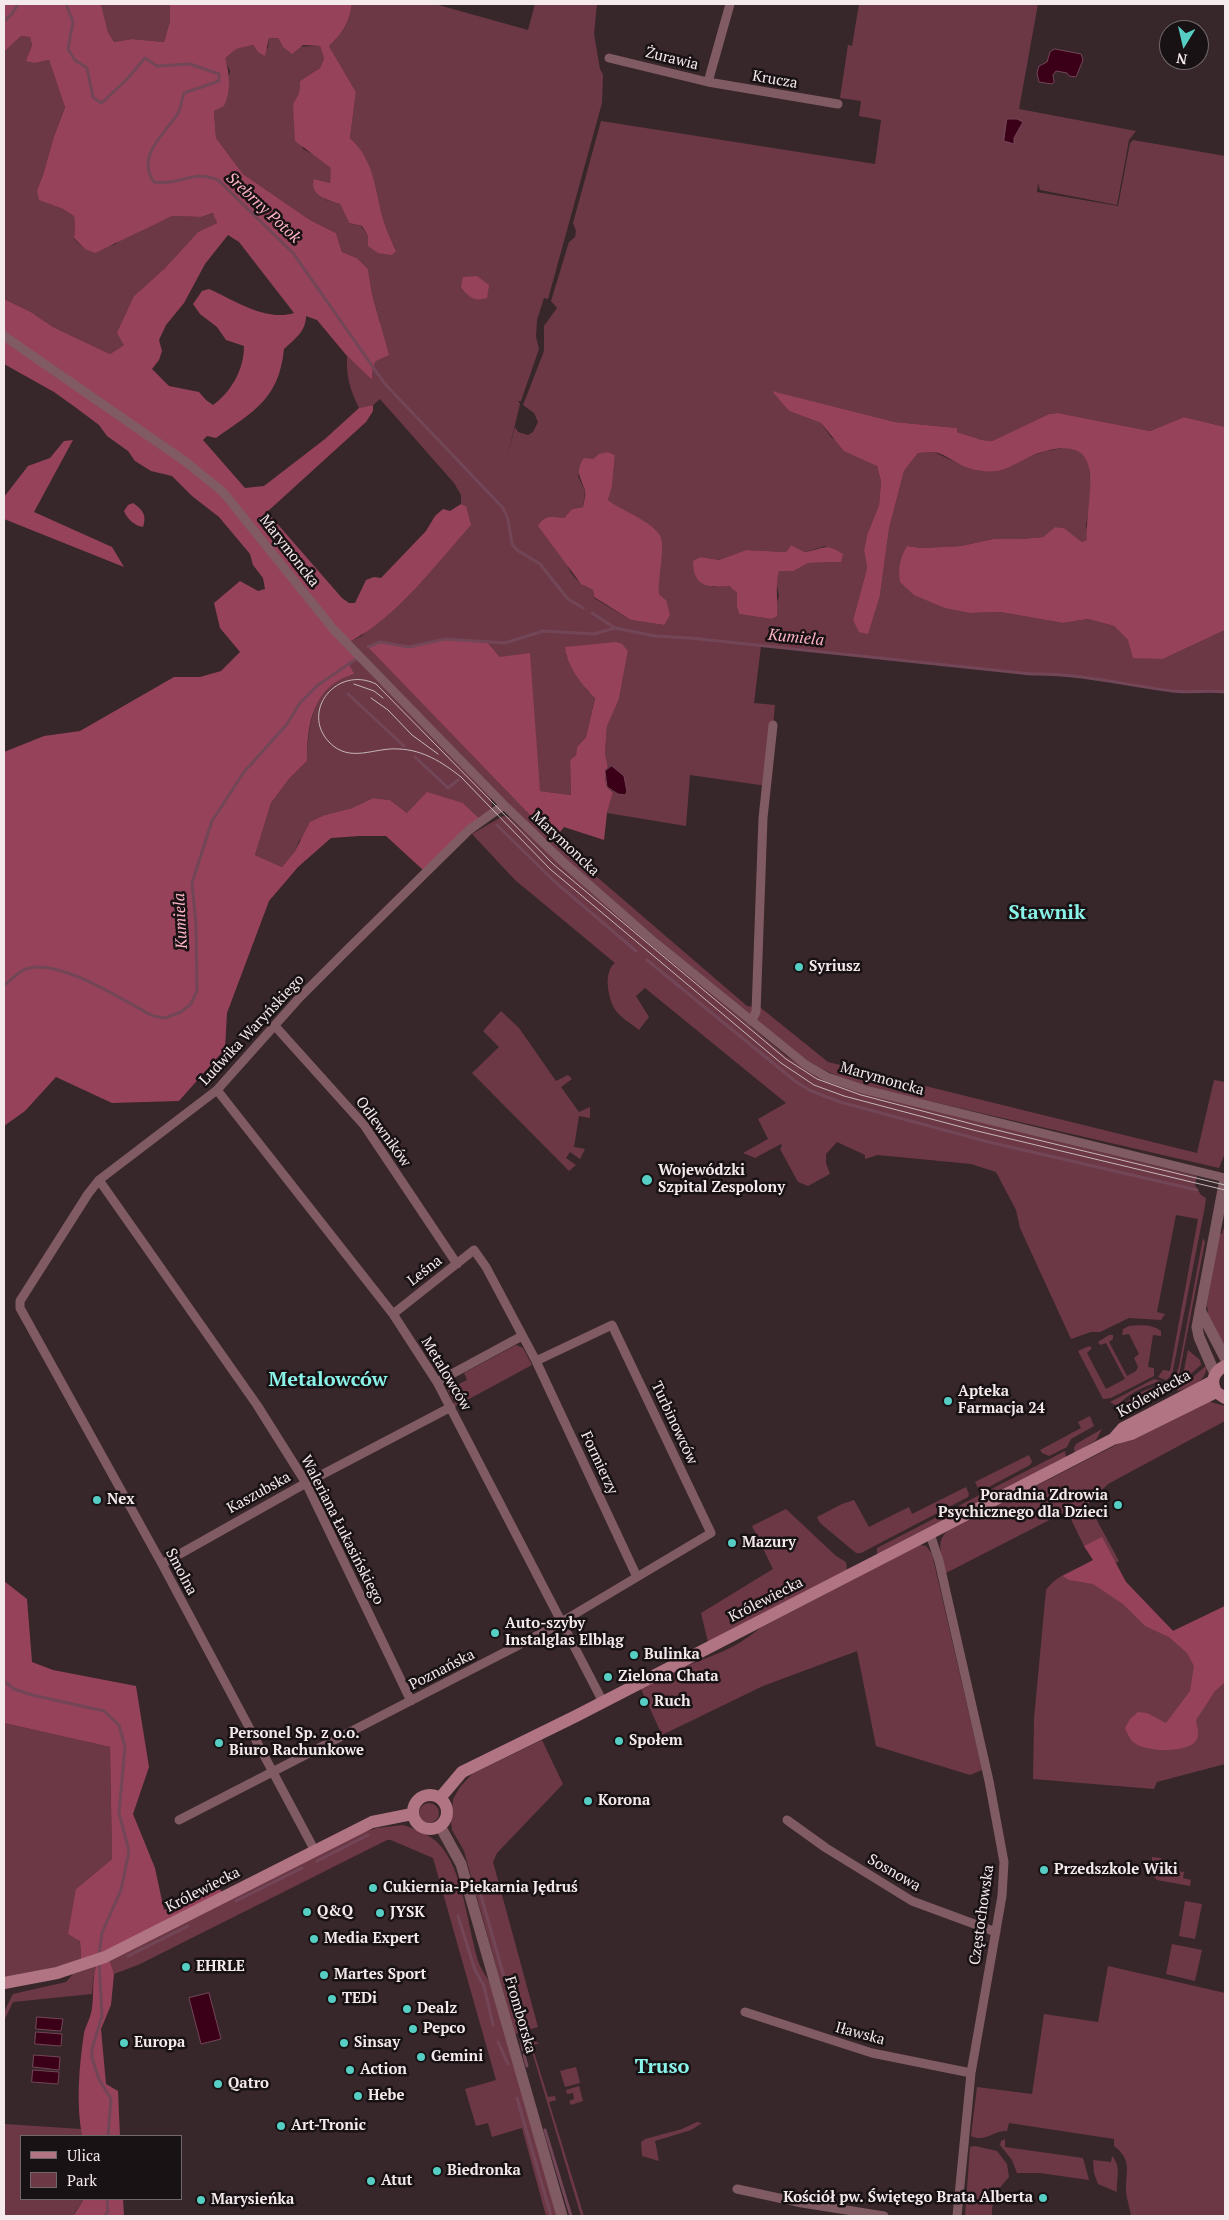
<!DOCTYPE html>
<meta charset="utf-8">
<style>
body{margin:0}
#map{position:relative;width:1229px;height:2220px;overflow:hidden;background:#37272a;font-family:"PT Serif",serif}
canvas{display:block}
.frame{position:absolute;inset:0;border:5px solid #f4e9eb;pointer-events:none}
.legend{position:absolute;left:20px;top:2135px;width:162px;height:65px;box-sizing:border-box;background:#191214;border:1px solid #71686a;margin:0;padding:6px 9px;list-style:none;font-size:15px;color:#f4e9eb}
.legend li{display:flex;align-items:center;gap:10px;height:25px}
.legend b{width:25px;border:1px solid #71686a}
.north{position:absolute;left:1159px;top:20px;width:50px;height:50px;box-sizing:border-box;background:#191214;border:1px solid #71686a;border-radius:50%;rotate:189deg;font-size:14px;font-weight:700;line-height:20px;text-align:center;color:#f4e9eb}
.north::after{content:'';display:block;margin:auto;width:18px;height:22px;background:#56cec3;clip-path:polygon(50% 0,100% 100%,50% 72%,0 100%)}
</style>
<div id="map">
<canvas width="1229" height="2220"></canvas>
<div class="frame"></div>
<ul class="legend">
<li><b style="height:6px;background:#b17483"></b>Ulica</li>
<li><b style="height:14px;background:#6d3846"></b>Park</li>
</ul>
<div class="north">N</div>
</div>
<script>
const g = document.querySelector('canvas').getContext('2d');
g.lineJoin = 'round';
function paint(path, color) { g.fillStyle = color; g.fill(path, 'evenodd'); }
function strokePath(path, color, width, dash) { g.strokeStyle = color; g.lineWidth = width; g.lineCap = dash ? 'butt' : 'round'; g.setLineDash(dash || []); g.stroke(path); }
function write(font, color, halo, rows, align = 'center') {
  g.font = font + ' "PT Serif",serif'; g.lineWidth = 5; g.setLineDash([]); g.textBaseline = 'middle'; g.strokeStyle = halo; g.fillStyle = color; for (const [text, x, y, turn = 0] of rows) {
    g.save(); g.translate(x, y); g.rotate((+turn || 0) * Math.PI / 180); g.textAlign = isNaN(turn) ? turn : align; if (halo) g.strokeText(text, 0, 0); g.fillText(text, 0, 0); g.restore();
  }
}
paint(new Path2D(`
 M101 4H170V21L164 42 132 39 114 42 108 32Z
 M352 4H435L528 30 535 4H597L594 34 600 69 603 75 602 103 548 299 544 298 537 320 536 337 539 349 521 401H518L520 404 507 458 515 427 518 432 528 435 533 432 538 422 534 413 523 405 544 351V326L557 308 551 301 569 242 575 237 576 231 573 223 601 121 875 164 881 120 859 116 861 101 840 98 848 45 852 46 859 4H1038L1019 109 1136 131 1129 140 1117 205 1040 190 1038 183 1037 192 1118 206 1130 143 1133 140 1225 156V427L1184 417 1150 431 1058 413 1049 414 992 441 982 440 957 432V428L895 422 775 392 789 411 821 423 831 437 877 466 881 481 879 505 867 535 864 550 867 568 853 620 880 595 889 529 904 471 918 453 934 452 968 468 1001 471 1025 458 1046 451 1070 447 1080 452 1088 460 1092 495 1086 525 1088 540 1082 542 1064 528 1055 527 1043 537 1022 539H993L961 546 922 548 907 546 971 613 1000 612 1063 623 1088 619 1114 626 1128 640 1163 659 1225 630V692C1206 690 1190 693 1172 691 1125 685 1078 673 1031 674L761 646 754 703 775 705 767 786 690 775 686 826 607 813 613 792 622 795 612 766 608 767 605 753 607 725 619 699 628 651 566 655 587 690 595 697 586 737 577 747 576 755 570 760 571 795 540 791 500 657 488 643 460 639 409 647 386 642 369 647 554 840 747 1006 761 1008 828 1062 1197 1153 1214 1080 1225 1082V1153L1219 1168 903 1095C870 1087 837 1079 808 1061L671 950 550 846 351 641 362 636 466 506 461 504V495L454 483 380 399 373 405 359 408C350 390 346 376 347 356L372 380 373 367 376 361 380 322 372 294 368 269 357 258 342 252 336 233 310 220 243 174 216 138 214 111 223 106 230 71 224 58 235 49 253 45 258 52 268 48 269 38H278L283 47 320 46 324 59 320 68 300 81 299 93 293 104 303 149 320 158 332 168 330 183 314 179 326 200 340 204 349 223 361 226 368 236 396 250C392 241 387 232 384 222 375 192 374 159 350 138L356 92 329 46C342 34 350 23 352 4ZM608 452 615 455 612 487 608 500 662 540 658 579 659 594 666 600 664 625 631 620 594 598 593 590C559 575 564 549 564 518L572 509 583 507 585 491 578 476C587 465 594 455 608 452ZM791 545 805 552 825 546 841 562 808 563 794 571 779 570 776 581 779 596 771 619 739 614 737 607V593L729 586 713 587 701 557 719 560 746 550 786 552Z
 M21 36 30 37 32 45 29 53 35 63 49 60 65 106 54 136 43 175 37 190 40 200 63 209 74 216 75 225 74 239 85 249 114 245 126 236 172 216 201 217 214 213 217 223 198 232 165 268 134 296 124 345 110 354 53 327 31 312 4 299V52Z
 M356 659 491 798 492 809 479 818 463 803 407 813 390 800 373 798 352 808 325 815 299 841 295 851 282 867 255 855 271 803 289 779 307 761C307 740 311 701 328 686 335 679 344 676 353 674L349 664Z
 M503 816 509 817 588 890 786 1056 818 1077 863 1093 1197 1176 1195 1185 1201 1195 1206 1198 1205 1206 1172 1375 1166 1380 1158 1377 1163 1370 1170 1371 1198 1219 1176 1215 1157 1312 1165 1314 1161 1320 1129 1318 1100 1332H1091L1071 1339 1020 1228 1016 1210 996 1172 971 1164 878 1155 865 1159V1155L837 1142 826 1154V1163L830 1174 808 1186 798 1182 780 1149 782 1146 781 1144 755 1158 743 1153 768 1139 758 1119 786 1103 645 988 636 996 649 1017 639 1030C632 1024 619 1017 614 1008 608 996 603 972 615 963L515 880 472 834Z
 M501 1011 519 1028 556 1081 568 1075 572 1079 561 1087 579 1112 590 1107V1118L579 1116 574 1147 585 1149 580 1159 570 1152 566 1158 576 1165 569 1171 472 1073 499 1047 483 1031Z
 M1223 1229H1225V1349L1208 1314 1207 1305 1219 1233 1222 1234Z
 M1203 1238 1205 1242 1178 1380 1172 1384 1168 1383 1176 1375 1179 1366Z
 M1129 1326C1140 1325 1152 1324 1161 1331V1336L1153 1335 1148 1367 1154 1368V1376L1111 1398 1103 1399 1078 1351 1089 1346 1092 1348 1087 1353 1106 1389 1125 1379 1106 1343 1100 1345 1098 1342 1109 1335H1113V1339L1109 1342 1127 1376 1136 1371 1138 1367 1134 1358 1139 1354 1129 1334 1122 1335 1123 1329Z
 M516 1345 523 1348 532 1365 456 1406 447 1389 448 1383 454 1379 457 1385 467 1380 464 1373Z
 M1188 1350 1200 1360 1201 1365 1186 1378 1183 1375Z
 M1207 1365C1206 1382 1192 1387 1178 1391L1177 1390Z
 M1154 1379 1161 1381C1144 1386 1129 1393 1117 1406L1110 1402Z
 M1163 1385V1389L1157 1392 1155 1387 1140 1395 1141 1397 1136 1400 1137 1403 1125 1409 1121 1408C1131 1396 1148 1387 1163 1385Z
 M1207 1401 1225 1406V1421L1108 1484 1088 1504 1119 1561 1114 1564 1126 1582 1173 1631 1225 1606V1764L1157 1782 1154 1789 1033 1779 1034 1719 1046 1590C1057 1574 1078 1569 1094 1560L1084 1546 1067 1511 946 1573C943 1559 934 1541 948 1531L1155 1425Z
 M1090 1416 1094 1426 1071 1439 1067 1447 1049 1456 1042 1453 1040 1450 1081 1428 1078 1422Z
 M1102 1429 1096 1440 1075 1453 1074 1448 1076 1444Z
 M1065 1451 1066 1457 877 1555V1548Z
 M1029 1455 1032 1462 1030 1465 983 1490 978 1488 975 1482Z
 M966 1487 969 1494 968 1497 861 1553H856L820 1523 817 1517 842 1504 854 1500 869 1527 909 1507 912 1514Z
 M786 1509 836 1556 846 1562 847 1570 708 1642 701 1613 773 1569 752 1526Z
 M920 1545 926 1546 932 1554 982 1770 970 1775 876 1746 857 1651 763 1686 662 1735 641 1689C654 1682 667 1675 680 1669 711 1655 733 1651 760 1628Z
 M4 1723 110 1747 112 1859 76 1889 81 1959 62 1966 4 1977Z
 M542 1740 563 1784 497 1853 493 1862 538 2027 515 2034 464 1851 452 1830 451 1822 453 1799 460 1787 472 1774Z
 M419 1813a10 10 0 1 1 20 0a10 10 0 1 1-20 0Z
 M403 1825C415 1829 428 1834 437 1842 465 1869 467 1931 480 1966 483 1972 487 1977 490 1983L557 2216H546L522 2128 492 2137 488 2123 476 2126 465 2089 496 2080 433 1858 391 1840H387L138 1965 114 1974 110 1961 361 1833 377 1828Z
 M1152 1857 1161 1858 1168 1870 1184 1872 1183 1878 1191 1880 1190 1886 1157 1880 1152 1875Z
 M1185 1901 1202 1904 1195 1939 1179 1936Z
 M1172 1944 1202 1950 1195 1981 1166 1974Z
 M96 1966 93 1979 92 1994 13 2002 4 2021V2012L13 1994 66 1982 73 1974Z
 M1108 1966 1225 1993V2216H1131C1130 2207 1126 2198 1126 2189 1126 2169 1132 2160 1114 2146V2139L1009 2123 1007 2131C994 2130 985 2143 971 2136L977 2087 1032 2094 1044 2014 1098 2022Z
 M528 2038 539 2043 532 2046 548 2097 555 2096 556 2100 549 2102 584 2216H581Z
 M576 2067 580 2083 565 2087 560 2071Z
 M579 2086 583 2101 571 2105 569 2101 574 2099 573 2093 567 2094 566 2090Z
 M697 2122 702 2123 691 2130 655 2141 659 2161 642 2156 641 2142 645 2139 682 2129Z
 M4 2124 81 2129 82 2136H21V2199H84L74 2214 78 2216H4Z
 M1005 2139V2147L1083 2158 1089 2180 1040 2173H1017L1012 2160 1000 2145 1001 2141Z
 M975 2146 997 2151 1007 2164 1009 2177C998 2189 991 2199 992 2216H965L970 2147Z
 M1112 2156C1122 2167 1116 2179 1117 2192L1098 2184 1094 2173 1093 2160 1111 2162Z`), '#6d3846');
paint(new Path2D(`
 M4 4H101L108 32 114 42 132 39 164 42 170 21V4H352C350 22 342 34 329 46L356 92 350 138C375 160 375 192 384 222 387 232 392 241 396 251L392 255 378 253 368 246V236L362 226 349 223 340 204C327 200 309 195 314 179L330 183 331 168 295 141 293 104 299 93 300 81 320 68 324 59 320 46 303 45 292 54 283 47 278 38H269L265 56 258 52 253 45 236 49 225 58C230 74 231 91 224 106L214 111 216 138 243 174 310 220 336 233 342 252 357 258 368 269 372 294 389 355 376 361 373 367 372 380 347 356 317 320 306 316C306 331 295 339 284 349 279 399 254 411 216 438L207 436 203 440 245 488 264 486 325 439 359 408 373 405V411L366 422 267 512 342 598 349 603H355L366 580 374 577 381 578 426 531 435 516 443 509 450 511 461 504 466 506 471 525C437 563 396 618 351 641L356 659 349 664 354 674C313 685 307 724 307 761L289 779 271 803 255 855 282 867 295 851 310 822 325 815 352 808 373 798 390 800 407 813 427 792 463 803 479 818 423 870 386 836H360L331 838 298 867 269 901 227 1013 225 1049 179 1101 112 1103 56 1077 25 1111 4 1126V752L44 736 80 731 174 677H200L221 671 240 652 220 628 214 603 240 581 258 591 265 589 263 578 253 565 250 554 219 517 192 496 172 476 151 471 135 461 128 451 107 436 99 425 75 407 54 392 4 364V299L31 312 53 327 110 354 124 345 117 333 134 296 165 268 198 232 217 223 213 213 201 217 172 216 95 253 85 249 74 238 75 225 74 216 63 209 39 200 37 190 43 175 54 136 65 107 49 60 35 63 26 61 32 45 30 37 21 36 4 52ZM228 235 239 242 294 313C266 322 234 300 209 289L202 291 193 304 200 314 217 327 226 340 244 346C244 370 231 392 213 405L206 400 199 392 169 386 152 369 159 360 162 351 159 340 166 325 184 303 205 264Z
 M477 276 489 285 487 298C475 302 468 297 461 287L463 277Z
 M772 391 895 422 957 428V432L982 440 992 441 1049 414 1058 413 1150 431 1184 417 1225 427V630L1163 659 1133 658 1128 640 1114 626 1088 619 1063 623 1000 612 971 613 945 608 914 595 900 582C898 568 900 558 907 546L922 548 961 546 993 539H1022L1043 537 1055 527 1064 528 1082 542 1087 540C1085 497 1113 428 1036 454 1027 457 1005 471 998 471 989 472 977 471 968 468 956 464 946 454 934 452 929 452 923 453 918 453L904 471 889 529 880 595 868 634 859 632 853 620 867 568 864 550 867 535 879 505 881 481 877 466 844 451 821 423 789 411Z
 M73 440 34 512 112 547 124 567 4 519V497L28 466 50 458 64 441Z
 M608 452 615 455 612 487 608 500C621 511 661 524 662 542 663 559 658 576 659 594L666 600 670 615 664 625 631 620 594 597 593 590 581 584 538 526C545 514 552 517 564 518L572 509 583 507C584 501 586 494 585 490 580 477 575 471 584 458L593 459 599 454Z
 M133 503C143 510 147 515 143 527 135 526 127 519 124 511L128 505Z
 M791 545 805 552C824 549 824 542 843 554L841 562 808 563 794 571H779C775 585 778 600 777 616L771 619 739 614 737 607V593L729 586C708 588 693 587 693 561L701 557 719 560 746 550 786 552Z
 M445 639 488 643 500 657 530 653 540 791 571 795 570 760 576 755 577 747 586 737 595 698C582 685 567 666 565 647L616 642 622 644 628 651 619 699 607 726 605 753 608 767 605 771C605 779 605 788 613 792L607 813 604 840 564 827 554 840 368 647 380 642 409 647Z
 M1102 1537 1126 1582 1173 1631 1225 1606V1682L1215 1691 1196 1720C1197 1728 1201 1737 1194 1743 1183 1753 1144 1752 1133 1742 1130 1739 1127 1733 1125 1728L1130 1719 1138 1712 1147 1713 1166 1723 1190 1691 1194 1666 1187 1653 1169 1637 1145 1626 1123 1604 1093 1584 1069 1580 1063 1576 1093 1560 1084 1546Z
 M4 1581 27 1599 32 1662 53 1670 136 1686 149 1767 133 1814 155 1868 164 1910 217 1882 222 1893 108 1950 81 1959 80 1941 68 1934 76 1889 112 1859 110 1747 4 1723Z
 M110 1961 114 1974 111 2005 101 2029 106 2084 118 2091 120 2136H82C76 2103 79 2067 84 2033 86 2025 91 2017 92 2008 94 1993 92 1980 96 1966Z
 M84 2199H123L124 2216H78L74 2215Z`), '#96425a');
const water = new Path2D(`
 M1055 49 1081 54 1083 60 1076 77 1069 76 1067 73 1056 71 1053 75 1054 82 1052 84 1039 82 1037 73 1039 66 1047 62 1050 52Z
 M1007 119H1017L1023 122 1014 138V144L1004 141Z
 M612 766 624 776 627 792 625 795 618 794 607 787 605 771Z
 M209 1993 221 2039 201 2044 189 1998Z
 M37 2017 63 2019 61 2031 36 2029Z
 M36 2032 62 2034 61 2046 35 2044Z
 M34 2055 60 2057 59 2070 33 2067Z
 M33 2070 59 2072 58 2084 32 2082Z`);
paint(water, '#3b0017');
strokePath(water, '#724657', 1);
strokePath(new Path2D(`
 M66 4 73 22 68 49 75 60 87 68 93 97 101 103 105 100 128 78 145 58 157 66 190 64 219 74V81L184 93C182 100 181 108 177 115 163 135 136 157 154 182 180 186 193 169 218 180L293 253 385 384 503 508 508 519 512 544 517 550 540 564 567 598 583 608
 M4 21 12 14 18 4
 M592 613 615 628
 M368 647 380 642 409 647 445 639 505 643 543 631 594 634 615 628 655 636 690 638 1031 674C1078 673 1125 685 1172 691 1190 693 1206 690 1225 692
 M348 694 404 746
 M415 757 448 788 458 780
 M497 825 553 880 636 951
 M647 960 795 1081 809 1090 840 1102 989 1142 1197 1190
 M4 985C10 981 18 972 26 969 58 957 124 1001 153 1016L165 1018 181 1012 191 1004 197 991 196 925 192 883 212 821 244 772 287 724 300 703 318 685 356 659
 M4 1681 14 1689 32 1695 104 1711 119 1725 125 1747 119 1813 129 1851 121 1890 102 1933 99 1955
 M317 1861 368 1835
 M480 1892 517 2023
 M236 1901 302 1868
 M458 1916 475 1970 484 1986 493 2025
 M128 1956 188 1926
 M99 1961 102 2016 92 2049V2058L99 2079 111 2099 108 2136
 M521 2039 523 2050
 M498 2042 508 2064
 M524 2055 527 2066
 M517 2098 551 2216
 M545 2130 571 2216
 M105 2216 108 2211 107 2199`), '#724657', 3);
strokePath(new Path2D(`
 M609 58 708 82 838 104
 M708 82 730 4
 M4 336 186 462 223 492 334 630 504 805 563 862 652 940 806 1065 827 1077 866 1090 1225 1178
 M751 1021 756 1012 763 818 773 725
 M275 1026 364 1125 457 1264
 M217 1090 393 1314 437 1382 603 1702
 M99 1180 257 1405 306 1483 411 1701
 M393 1314 474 1250 486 1267 536 1361 637 1577
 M437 1382 522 1336
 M930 1534 939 1561 989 1781 1004 1862 1002 1896 971 2073 957 2216
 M162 1564 306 1483 451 1407
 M179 1820 548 1630 711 1533 612 1325 536 1361
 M787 1820 826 1848 912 1901 996 1932
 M315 1851 162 1564 20 1308V1301L88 1194 99 1180 217 1090 300 997 343 954 469 830 504 805
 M745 2012 872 2053 971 2073
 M737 2189 802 2203 884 2216`), '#815b63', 9);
strokePath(new Path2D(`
 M1200 1310 1225 1358
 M1215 1374 1199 1337 1197 1327 1225 1179
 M440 1826 461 1864 562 2216`), '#815b63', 11);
strokePath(new Path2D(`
 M1225 1366C1214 1371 1210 1381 1216 1392L1225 1398
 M1115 1437 1123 1428 1213 1381
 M413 1812a17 17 0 1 1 34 0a17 17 0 1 1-34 0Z
 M440 1798 462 1772 576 1716 1113 1439 1131 1434 1216 1392
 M4 1983 57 1973 105 1957 372 1822 412 1814`), '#b17483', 12);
strokePath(new Path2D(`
 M354 684 374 691 383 698
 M371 698 388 710 412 735 438 754
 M1225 1185 980 1126 861 1095 817 1079 786 1059 553 864 376 684C337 665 300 711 329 742 350 764 374 747 399 749 423 750 442 762 461 777L550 869 781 1063 814 1085 844 1096 973 1130 1225 1190`), '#c3b7b9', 1);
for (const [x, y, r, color] of [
 [799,967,5,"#56cec3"],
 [647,1180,6,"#56cec3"],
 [948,1401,5,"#56cec3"],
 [97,1500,5,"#56cec3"],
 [1118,1505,5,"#56cec3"],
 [732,1543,5,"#56cec3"],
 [495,1633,5,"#56cec3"],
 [634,1655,5,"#56cec3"],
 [608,1677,5,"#56cec3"],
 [644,1702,5,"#56cec3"],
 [619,1741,5,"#56cec3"],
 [219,1743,5,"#56cec3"],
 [588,1801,5,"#56cec3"],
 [1044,1870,5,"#56cec3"],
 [373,1888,5,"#56cec3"],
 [307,1912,5,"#56cec3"],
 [380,1913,5,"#56cec3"],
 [314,1939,5,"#56cec3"],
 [186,1967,5,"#56cec3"],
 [324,1975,5,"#56cec3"],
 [332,1999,5,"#56cec3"],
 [407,2009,5,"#56cec3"],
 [413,2029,5,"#56cec3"],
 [124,2043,5,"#56cec3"],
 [344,2043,5,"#56cec3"],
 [421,2057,5,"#56cec3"],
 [350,2070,5,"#56cec3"],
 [218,2084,5,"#56cec3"],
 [358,2096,5,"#56cec3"],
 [281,2126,5,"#56cec3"],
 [437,2171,5,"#56cec3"],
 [371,2181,5,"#56cec3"],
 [1043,2198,5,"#56cec3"],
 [201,2200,5,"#56cec3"]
]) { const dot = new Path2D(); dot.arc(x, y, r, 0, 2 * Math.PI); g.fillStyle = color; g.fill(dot); strokePath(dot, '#191214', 2); }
write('15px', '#f4e9eb', '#191214', [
 ["Żurawia",672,59,14],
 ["Krucza",775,80,10],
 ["Marymoncka",289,551,52],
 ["Marymoncka",565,844,43],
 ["Ludwika Waryńskiego",252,1030,-47],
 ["Marymoncka",882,1079,16],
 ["Odlewników",383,1132,54],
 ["Leśna",425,1271,-38],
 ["Metalowców",446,1374,59],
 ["Królewiecka",1154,1394,-29],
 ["Turbinowców",674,1423,65],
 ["Formierzy",599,1463,65],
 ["Kaszubska",259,1493,-29],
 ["Waleriana Łukasińskiego",342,1530,63],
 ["Smolna",181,1572,62],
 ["Królewiecka",766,1600,-27],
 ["Poznańska",442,1670,-27],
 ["Sosnowa",894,1873,30],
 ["Królewiecka",203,1890,-27],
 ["Częstochowska",982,1915,-82],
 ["Fromborska",520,2015,74],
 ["Iławska",860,2034,15]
]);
write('bold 15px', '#f4e9eb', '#191214', [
 ["Syriusz",809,967],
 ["Wojewódzki",658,1171],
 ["Szpital Zespolony",658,1188],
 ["Apteka",958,1392],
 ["Farmacja 24",958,1409],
 ["Poradnia Zdrowia",1108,1496,"right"],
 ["Psychicznego dla Dzieci",1108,1513,"right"],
 ["Nex",107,1500],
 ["Mazury",742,1543],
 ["Auto-szyby",505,1624],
 ["Instalglas Elbląg",505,1641],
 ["Bulinka",644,1655],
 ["Zielona Chata",618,1677],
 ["Ruch",654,1702],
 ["Personel Sp. z o.o.",229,1734],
 ["Biuro Rachunkowe",229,1751],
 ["Społem",629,1741],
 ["Korona",598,1801],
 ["Przedszkole Wiki",1054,1870],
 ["Cukiernia-Piekarnia Jędruś",383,1888],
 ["Q&Q",317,1912],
 ["JYSK",390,1913],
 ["Media Expert",324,1939],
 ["EHRLE",196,1967],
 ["Martes Sport",334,1975],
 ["TEDi",342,1999],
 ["Dealz",417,2009],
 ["Pepco",423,2029],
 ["Europa",134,2043],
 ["Sinsay",354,2043],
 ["Gemini",431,2057],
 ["Action",360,2070],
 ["Qatro",228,2084],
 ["Hebe",368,2096],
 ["Art-Tronic",291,2126],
 ["Biedronka",447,2171],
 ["Atut",381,2181],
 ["Kościół pw. Świętego Brata Alberta",1033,2198,"right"],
 ["Marysieńka",211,2200]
], 'left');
write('italic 16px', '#fdb3c4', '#191214', [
 ["Srebrny Potok",263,208,43],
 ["Kumiela",796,638,6],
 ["Kumiela",181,921,-93]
]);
write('bold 20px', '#8af3e9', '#191214', [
 ["Stawnik",1047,913],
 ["Metalowców",328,1380],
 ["Truso",662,2067]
]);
</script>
